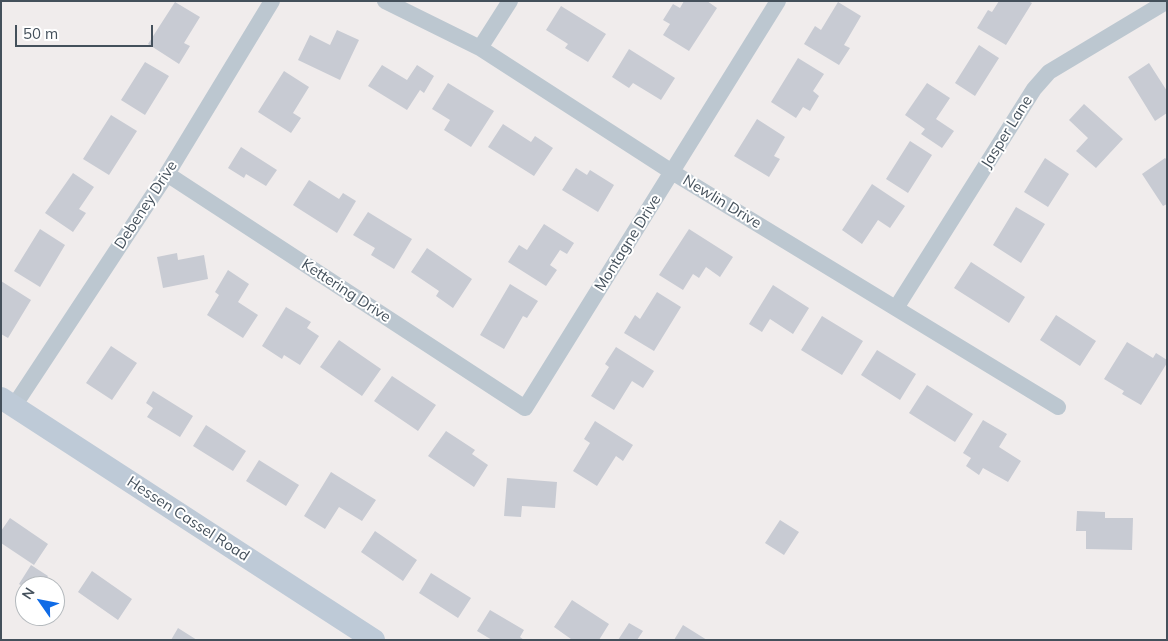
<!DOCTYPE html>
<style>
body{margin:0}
#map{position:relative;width:1168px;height:641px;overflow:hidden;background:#f0ecec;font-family:Mulish,sans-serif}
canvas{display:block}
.frame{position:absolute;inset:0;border:2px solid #44505b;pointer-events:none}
.north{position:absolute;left:15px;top:576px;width:50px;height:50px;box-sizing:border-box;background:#fff;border:1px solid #b4b9bd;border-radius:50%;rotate:303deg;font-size:14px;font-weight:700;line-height:20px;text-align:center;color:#44505b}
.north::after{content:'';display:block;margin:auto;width:18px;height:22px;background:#106be6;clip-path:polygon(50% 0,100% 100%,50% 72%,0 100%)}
.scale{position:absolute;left:15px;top:25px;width:138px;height:22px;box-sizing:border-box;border:2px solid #44505b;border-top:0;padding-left:6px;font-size:15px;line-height:18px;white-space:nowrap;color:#44505b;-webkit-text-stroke:4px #fff;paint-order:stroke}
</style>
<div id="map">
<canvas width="1168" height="641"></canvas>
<div class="frame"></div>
<div class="north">N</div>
<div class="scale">50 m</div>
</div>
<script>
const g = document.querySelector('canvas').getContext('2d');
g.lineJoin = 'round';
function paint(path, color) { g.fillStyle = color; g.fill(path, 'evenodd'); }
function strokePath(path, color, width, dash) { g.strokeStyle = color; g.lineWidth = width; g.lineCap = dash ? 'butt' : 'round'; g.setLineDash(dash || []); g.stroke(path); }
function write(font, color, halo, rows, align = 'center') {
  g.font = font + ' Mulish,sans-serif'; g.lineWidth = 4; g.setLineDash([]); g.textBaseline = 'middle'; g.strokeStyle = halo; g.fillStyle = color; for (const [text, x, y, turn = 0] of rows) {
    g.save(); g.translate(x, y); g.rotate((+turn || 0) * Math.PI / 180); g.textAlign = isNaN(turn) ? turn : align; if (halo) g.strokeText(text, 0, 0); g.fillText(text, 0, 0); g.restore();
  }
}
paint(new Path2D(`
 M684 1H707L717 8 689 51 663 35 670 24 663 20 673 4 680 8Z
 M999 1H1028L1032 3 1006 45 977 28 988 10 992 12Z
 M175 2 200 17 184 43 190 46 179 64 148 44Z
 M838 2 861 16 844 45 850 48 839 65 804 44 815 26 821 30Z
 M561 6 606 34 588 62 565 48 568 44 546 30Z
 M337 30 359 40 340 80 298 60 310 35 330 45Z
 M979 45 999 58 975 96 955 83Z
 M629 49 675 78 661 100 633 83 629 88 612 77Z
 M798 58 824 74 813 91 819 96 810 111 803 107 796 118 771 102Z
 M145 62 169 76 145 115 121 100Z
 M1149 63 1167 91V113L1155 121 1128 77Z
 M382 65 407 80 417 65 434 76 424 93 420 90 407 110 368 86Z
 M284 71 309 87 293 113 301 118 291 133 258 112Z
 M448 83 494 111 471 147 444 130 450 120 432 109Z
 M927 83 950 98 936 119 954 131 942 148 921 134 925 129 905 115Z
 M1084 104 1123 139 1096 168 1076 151 1088 138 1069 120Z
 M111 115 137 131 109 175 83 159Z
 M757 119 785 137 774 156 780 159 769 177 734 156Z
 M503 124 531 142 535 136 553 148 534 176 488 147Z
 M910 141 932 155 908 193 886 179Z
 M241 147 277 170 266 186 246 174 244 178 228 168Z
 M1045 158 1069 174 1048 207 1024 192Z
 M1165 158 1167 160V204L1163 206 1142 174Z
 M576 168 587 175 590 170 614 185 598 212 562 190Z
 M73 173 94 187 79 209 86 213 73 232 45 213Z
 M309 180 339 199 343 193 356 201 337 233 293 205Z
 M872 184 905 206 890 228 878 220 862 244 842 230Z
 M1016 207 1045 224 1021 263 993 245Z
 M368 212 412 239 394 269 371 255 375 248 353 235Z
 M544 224 574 243 567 254 560 250 550 265 557 270 546 286 508 262 519 245 527 250Z
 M40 229 65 245 40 287 14 271Z
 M689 229 733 257 720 277 706 267 699 278 693 274 683 290 659 275Z
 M427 248 472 279 453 308 436 296 439 291 411 272Z
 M177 253 178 260 204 255 208 279 163 288 157 257Z
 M971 262 1025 297 1009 323 954 288Z
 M228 270 249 284 238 302 258 315 243 338 207 315 219 295 215 292Z
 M1 281 31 300 8 338 1 334Z
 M510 284 538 301 527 318 523 316 504 349 480 335Z
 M773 285 809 308 793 334 770 319 762 332 749 324Z
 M657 292 681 307 654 351 624 333 635 315 640 319Z
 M286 307 311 322 307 328 319 336 300 365 284 355 282 359 262 346Z
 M1056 315 1096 341 1080 366 1040 340Z
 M822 316 863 341 842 375 801 350Z
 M339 340 381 369 362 396 320 367Z
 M1127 342 1153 358 1156 353 1167 360V363L1141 405 1122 394 1124 391 1104 379Z
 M111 346 137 363 112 400 86 383Z
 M616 347 654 371 643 388 632 381 614 410 591 396 609 367 605 364Z
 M877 350 916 374 900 400 861 375Z
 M392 376 436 405 418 431 374 401Z
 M927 385 973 414 955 442 909 413Z
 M153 391 193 416 180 437 147 417 153 408 146 403Z
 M983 420 1007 434 999 447 1021 461 1008 482 983 468 979 475 966 466 971 458 963 453Z
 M595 421 633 445 623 461 616 456 597 486 573 471 590 443 584 439Z
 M206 425 246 451 233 471 193 446Z
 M446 431 475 450 472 454 488 465 474 487 428 456Z
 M259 460 299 485 286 506 246 481Z
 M331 472 376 500 362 521 339 507 325 529 304 516Z
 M507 478 557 482 555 508 522 506 521 517 504 516Z
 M1077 511 1105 512V518H1133L1132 550 1086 549V531H1076Z
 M10 518 48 544 34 565 1 543V531Z
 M780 520 799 532 784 555 765 543Z
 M375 531 417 560 403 581 361 552Z
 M31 565 48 576 42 586H25V588L19 584Z
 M92 571 132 599 118 620 78 592Z
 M431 573 471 598 458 618 419 593Z
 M572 600 609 624 599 640H571V639L554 627Z
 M490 610 524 630 520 637 524 640H492L477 631Z
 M629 623 643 631 637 640H618Z
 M683 625 707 640H674Z
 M178 628 197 640H171Z`), '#c8cbd3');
strokePath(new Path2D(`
 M385 1 480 48 672 172 1058 407
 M480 48 510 1
 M167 174 525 408 778 1
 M896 308 1034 89 1049 72 1164 3
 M14 406 167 174 272 1`), '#bcc7d0', 16);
strokePath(new Path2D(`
 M1 398 374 640`), '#becad7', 22);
write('15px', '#44505b', '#fff', [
 ["Jasper Lane",1007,132,-58],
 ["Newlin Drive",722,202,31],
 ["Debeney Drive",146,205,-57],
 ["Montagne Drive",628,243,-58],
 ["Kettering Drive",346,291,33],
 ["Hessen Cassel Road",188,519,33]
]);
</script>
